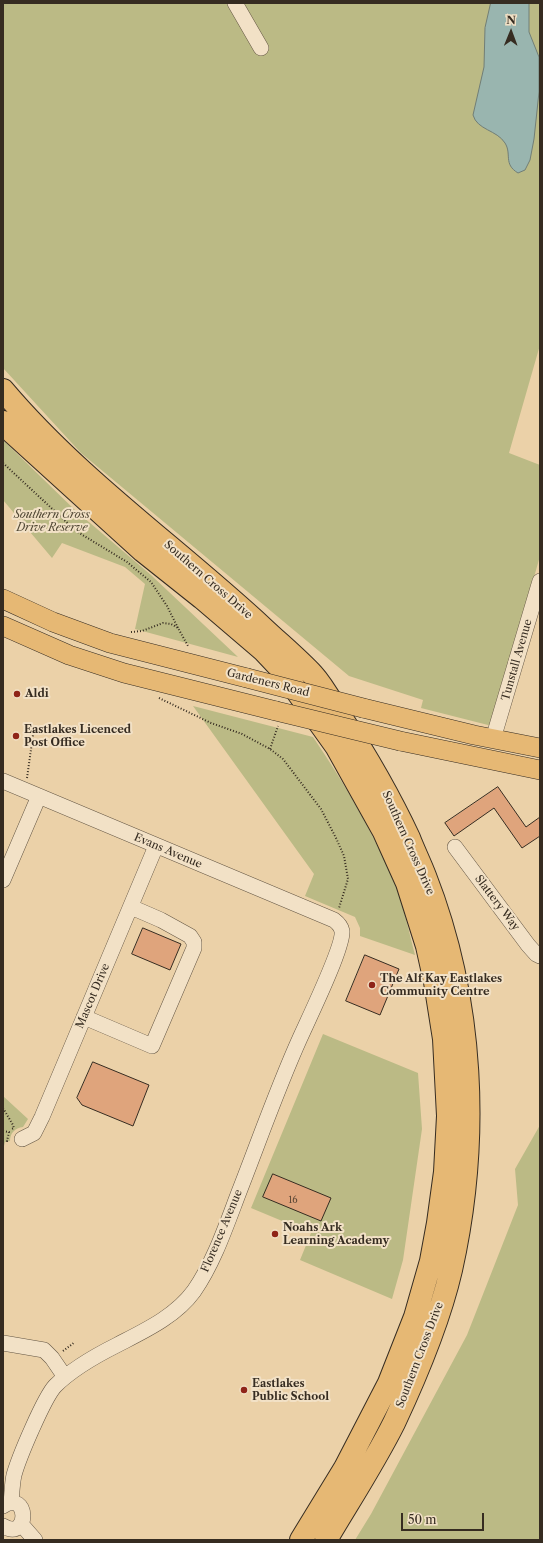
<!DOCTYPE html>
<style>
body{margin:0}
#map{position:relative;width:543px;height:1543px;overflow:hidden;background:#ebd1a8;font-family:"Libre Caslon Text",serif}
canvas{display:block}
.frame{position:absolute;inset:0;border:4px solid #362c21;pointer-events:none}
.north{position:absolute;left:491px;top:12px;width:40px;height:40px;-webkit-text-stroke:3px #f2e1c6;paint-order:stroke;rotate:1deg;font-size:11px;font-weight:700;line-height:16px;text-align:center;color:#362c21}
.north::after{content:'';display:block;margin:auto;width:14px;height:18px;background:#362c21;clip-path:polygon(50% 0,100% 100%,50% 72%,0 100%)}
.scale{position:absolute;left:401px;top:1513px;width:83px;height:18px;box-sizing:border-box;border:2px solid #362c21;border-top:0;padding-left:5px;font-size:12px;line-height:14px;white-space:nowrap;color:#362c21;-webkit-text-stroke:3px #f2e1c6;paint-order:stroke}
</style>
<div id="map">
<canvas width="543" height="1543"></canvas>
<div class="frame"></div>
<div class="north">N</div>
<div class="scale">50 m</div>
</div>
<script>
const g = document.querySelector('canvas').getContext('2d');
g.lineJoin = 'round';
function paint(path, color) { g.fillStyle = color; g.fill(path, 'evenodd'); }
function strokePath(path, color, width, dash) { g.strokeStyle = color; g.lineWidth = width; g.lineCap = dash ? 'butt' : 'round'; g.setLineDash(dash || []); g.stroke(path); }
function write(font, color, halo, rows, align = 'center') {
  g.font = font + ' "Libre Caslon Text",serif'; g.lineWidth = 4; g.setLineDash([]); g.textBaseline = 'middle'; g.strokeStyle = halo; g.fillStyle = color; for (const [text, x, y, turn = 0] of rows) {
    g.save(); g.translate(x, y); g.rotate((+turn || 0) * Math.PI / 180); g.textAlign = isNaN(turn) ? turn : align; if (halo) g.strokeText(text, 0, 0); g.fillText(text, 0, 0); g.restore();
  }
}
paint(new Path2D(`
 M3 3H540V345L509 453 540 465V556L492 726 421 708 423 700 349 676 81 453 3 368Z
 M3 440 76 511 151 575 238 657 135 629 145 584 125 567 62 543 52 558 3 500Z
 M193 706 313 737C345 784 373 832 395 884 404 907 409 932 415 955L360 936V928L355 917 305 896 314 874Z
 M323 1034 418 1073 422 1129 403 1260 392 1299 300 1260 311 1233 251 1208Z
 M3 1096 28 1119 23 1127C15 1128 10 1133 10 1141L5 1142 3 1150Z
 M540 1125V1540H355L371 1514 467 1335 518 1205 515 1169Z`), '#bbba85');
const water = new Path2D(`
 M491 3H529V32L539 57V92L534 139 530 160 525 170 518 173C503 164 512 154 505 143 497 130 477 130 473 115L484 67 485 28Z`);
paint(water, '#99b5af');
strokePath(water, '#717e76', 1);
const building = new Path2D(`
 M498 787 526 827 540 817V836L522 848 494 808 454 836 445 823Z
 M143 928 181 944 170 970 132 954Z
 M365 955 399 969 380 1015 346 1001Z
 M93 1062 149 1085 133 1126 82 1105 77 1098Z
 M273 1174 331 1198 321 1221 263 1197Z`);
paint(building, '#dfa47c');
strokePath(building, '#362c21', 1);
const minor = new Path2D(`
 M235 3 261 48
 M493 739 540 581
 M3 781 334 920C338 923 341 926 342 931 344 946 308 1020 300 1038 277 1089 259 1141 239 1192 226 1226 214 1262 194 1291 175 1317 144 1331 117 1345 95 1356 72 1369 55 1386 44 1398 19 1457 14 1475 12 1484 12 1494 11 1503
 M455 847 528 945 536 954 540 956
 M3 880 39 796
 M84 1017 152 1046 194 948V942L190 936 161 920 131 907
 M22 1139 34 1133 42 1117 156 846
 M3 1343 44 1350 52 1358 65 1377
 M3 1506C29 1489 30 1542 3 1526
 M21 1524 35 1540`);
const major = new Path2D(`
 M3 599 53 622 110 643 247 678
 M3 626 69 655 124 673 276 711
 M363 708 474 735 540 748
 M400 741 540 770`);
const highway = new Path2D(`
 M3 390C79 480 177 548 263 628 280 644 297 658 313 675 323 686 331 701 339 714 365 754 389 795 409 838 414 851 420 863 425 876 474 1001 480 1140 451 1270 439 1322 417 1374 394 1423 374 1463 349 1501 326 1540
 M3 422 12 432 143 551 202 598 264 651 281 669 336 746 384 832 407 883 427 946 435 982 444 1039 448 1116 445 1172 438 1223 431 1261 415 1317 389 1383 345 1468 301 1540`);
strokePath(minor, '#635543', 16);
strokePath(major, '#362c21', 20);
strokePath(highway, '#362c21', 24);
strokePath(new Path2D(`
 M3 463 76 531 127 562 151 582 167 606 178 628
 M131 632 142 631 163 623 171 624 178 628 188 646
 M159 698 211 723 242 734 270 749 283 759 321 809 336 838 344 856 348 879 339 908
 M270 749 278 726
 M27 778 33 735
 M3 1108 13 1125 14 1128 12 1129
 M3 1131 9 1132 7 1141 9 1140
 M63 1351 75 1342`), '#362c21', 2, [1, 2]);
strokePath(minor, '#f2e1c6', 15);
strokePath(major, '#e6b874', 19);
strokePath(highway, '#e6b874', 22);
const majorBridge = new Path2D(`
 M247 678 363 708
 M276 711 400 741`);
strokePath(majorBridge, '#362c21', 20, []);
strokePath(majorBridge, '#e6b874', 19);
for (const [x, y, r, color] of [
 [17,694,4,"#8f2418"],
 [16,736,4,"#8f2418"],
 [372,985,4,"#8f2418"],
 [275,1234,4,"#8f2418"],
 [244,1390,4,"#8f2418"]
]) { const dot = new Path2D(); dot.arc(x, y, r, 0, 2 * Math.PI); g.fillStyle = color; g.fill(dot); strokePath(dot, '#f2e1c6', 1.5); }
write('9px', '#604a38', null, [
 ["16",293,1200]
]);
write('italic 11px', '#514835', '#f2e1c6', [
 ["Southern Cross",52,515],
 ["Drive Reserve",52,528]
]);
write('11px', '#362c21', '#f2e1c6', [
 ["Southern Cross Drive",208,580,41],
 ["Tunstall Avenue",517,660,-74],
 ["Gardeners Road",268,683,14],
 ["Southern Cross Drive",408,843,66],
 ["Evans Avenue",168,851,23],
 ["Slattery Way",497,903,53],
 ["Mascot Drive",93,996,-67],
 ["Florence Avenue",222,1231,-67],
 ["Southern Cross Drive",420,1355,-69]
]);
write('bold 11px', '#362c21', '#f2e1c6', [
 ["Aldi",25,694],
 ["Eastlakes Licenced",24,730],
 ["Post Office",24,743],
 ["The Alf Kay Eastlakes",380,979],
 ["Community Centre",380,992],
 ["Noahs Ark",283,1228],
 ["Learning Academy",283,1241],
 ["Eastlakes",252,1384],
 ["Public School",252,1397]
], 'left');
</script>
